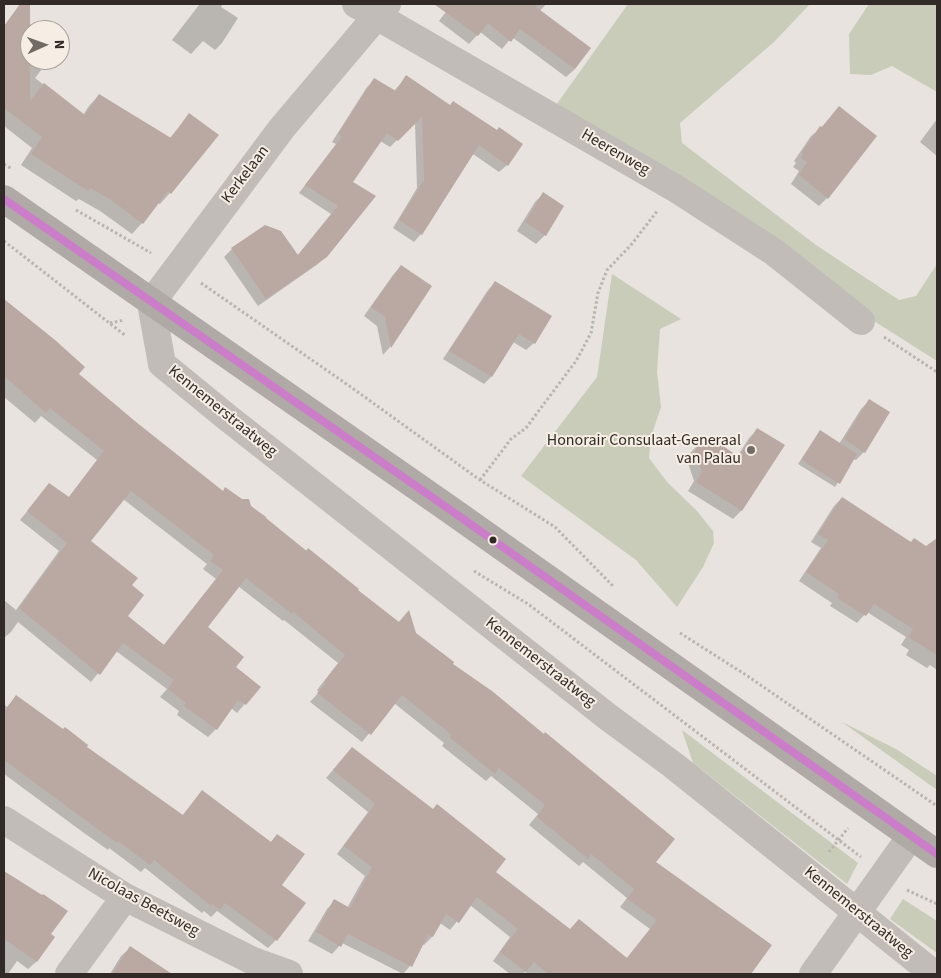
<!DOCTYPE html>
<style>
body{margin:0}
#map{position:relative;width:941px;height:978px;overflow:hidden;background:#e8e3de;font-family:"Source Sans 3",sans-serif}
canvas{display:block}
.frame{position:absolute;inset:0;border:5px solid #312a26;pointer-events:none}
.north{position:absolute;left:20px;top:20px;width:50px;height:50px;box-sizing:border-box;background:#f6eee4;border:1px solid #a7a098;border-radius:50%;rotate:88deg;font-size:14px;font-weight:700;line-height:20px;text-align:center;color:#312a26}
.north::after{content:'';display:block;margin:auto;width:18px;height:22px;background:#716b66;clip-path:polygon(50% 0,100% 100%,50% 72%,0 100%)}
</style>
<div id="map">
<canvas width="941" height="978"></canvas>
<div class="frame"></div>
<div class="north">N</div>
</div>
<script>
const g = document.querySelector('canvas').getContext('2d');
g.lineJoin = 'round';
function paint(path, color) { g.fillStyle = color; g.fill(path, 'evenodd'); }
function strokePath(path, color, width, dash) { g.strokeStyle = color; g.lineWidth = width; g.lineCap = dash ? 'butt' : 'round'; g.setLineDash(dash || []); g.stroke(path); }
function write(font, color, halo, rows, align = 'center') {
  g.font = font + ' "Source Sans 3",sans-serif'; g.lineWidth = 4; g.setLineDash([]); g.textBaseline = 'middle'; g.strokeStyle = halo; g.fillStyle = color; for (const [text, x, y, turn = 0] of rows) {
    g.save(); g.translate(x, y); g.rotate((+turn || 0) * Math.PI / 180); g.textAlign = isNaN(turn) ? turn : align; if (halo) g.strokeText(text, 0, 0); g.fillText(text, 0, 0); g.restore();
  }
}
paint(new Path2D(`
 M628 4H810L774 42 680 123 682 143 816 245 899 300 916 296 937 264V361L549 115Z
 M869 4H937V92L892 66 871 75 850 74 849 34Z
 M612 274 681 319 660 329 657 372 661 407 651 437 649 458 667 482 697 511 713 531 714 543 703 567 677 607 636 560 521 476 597 377Z
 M842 722 896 749 937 776V790Z
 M682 730 858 863 847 884 693 763Z
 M903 899 937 921V953L890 919Z`), '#c9ccb9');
paint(new Path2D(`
 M198 4H223L221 7 238 18 222 43 215 50 203 41 191 54 172 40 199 5Z
 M452 4H546L540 11 575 69 566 77 512 37 502 49 480 32 469 44 439 21Z
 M7 23 30 41V60H49L35 78 83 115 89 106 99 95 169 139 189 115 170 193 160 204 158 203 142 223 132 234 100 211 79 199 76 201 21 165 32 148 4 126V27Z
 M406 77 507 165 499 172 473 154 421 234 414 242 393 228 417 188 415 122 390 147 380 141 351 182 326 256 318 264 258 306 224 257 232 249 265 227 297 256 331 214 299 193 336 144 332 142 367 87 375 80 394 91Z
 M839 108 827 198 819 206 791 184 799 171 793 167 796 163 794 161 811 136 821 128Z
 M937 119V156L920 142Z
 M543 194 563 206 545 235 536 244 517 231 535 202Z
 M401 266 430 286 390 347 383 355 377 326 364 316 393 275Z
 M495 283 534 343 526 350 513 342 491 377 484 384 443 359 488 290Z
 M4 299 77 374 100 395 223 492 250 506 398 623 408 612 415 634 451 664 654 862 770 946 750 974H528L525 972 522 974H510L493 961 510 937 470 905 450 930 440 923 432 937 424 945 422 944 410 966 403 974 342 943 332 954 308 941 327 909 335 901 347 908 365 876 337 854 368 812 326 778 352 748 494 872 569 930 626 959 650 929 620 907 627 898 583 862 579 866 529 825 538 814 491 776 486 781 442 746 444 743 394 703 362 742 310 702 319 692 317 690 338 663 284 620 283 621 238 586 206 627 234 668 259 687 237 713 231 708 216 729 208 737 177 715 179 711 160 697 167 689 116 651 91 682 18 622 11 632 4 638V600L16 610 59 551 20 520 49 485 68 498 97 460 41 416 35 423 4 397ZM123 499 207 564 203 569 216 579 163 646 126 616 130 585 89 541Z
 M869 401 864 452 856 460 853 459 835 487 798 464 820 432 839 444 861 409Z
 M757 430 741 511 733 519 688 491 694 481 687 460 691 452 700 443 737 457 749 438Z
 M842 498 911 543 914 540 937 554V670L930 665 927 668 906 655 909 650 901 645 906 637 867 612 857 623 830 606 832 603 799 581 821 548 811 542 834 506Z
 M16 697 182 816 202 792 270 843 278 835 280 885 304 903 276 940 268 948 217 911 211 917 204 911 202 913 145 868 141 872 109 848 108 850 84 833 4 774V704L7 707Z
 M4 872 42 897 50 934 53 937 36 962 28 969 17 961 8 974H4Z
 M130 948 171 974H110L121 956Z`), '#0003');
paint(new Path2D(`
 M20 4H30V101L44 83 85 115 99 94 171 138 189 113 219 135 171 194 168 191 143 224 111 200 90 188 88 191 31 154 42 137 4 108V26Z
 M434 4H539L536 7 591 48 575 69 520 29 511 42 488 23 478 36Z
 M406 75 450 105 453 101 497 130 499 127 523 144 508 166 479 145 422 235 399 220 424 180 422 117 398 141 387 133 353 182 376 196 327 257 266 299 231 248 265 225 281 231 298 255 338 206 305 185 342 137 338 134 374 78 396 91Z
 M839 106 877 136 828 199 799 175 807 162 801 158 803 154 802 152 820 126 822 127Z
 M543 192 564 206 546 236 525 222Z
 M401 265 432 286 391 348 385 317 371 307Z
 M495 281 552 316 535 344 519 334 492 377 449 351Z
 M4 299 55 340 85 367 79 374 136 422 223 491 225 487 242 499H249L251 506 266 517V518L306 551 308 548 359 589 358 590 399 622 409 610 416 633 454 662 453 664 492 691 544 734 545 732 675 839 656 862 772 945 751 974H548L534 962 526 972 500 952 518 929 477 897 459 923 446 914 433 937 428 935 412 967 348 934 341 947 316 932 334 899 350 908 372 867 344 846 375 804 333 770 352 747 433 809 437 804 506 859 496 872 570 929 579 919 627 958 657 920 627 899 634 889 591 854 588 859 537 817 545 805 499 768 495 774 449 737 452 735 402 695 371 735 317 693 326 683 324 682 345 655 293 612 292 614 246 578 208 627 244 657 236 667 261 687 246 705 238 700 217 730 184 706 186 703 168 689 174 680 123 643 100 675 19 608 67 543 27 511 49 483 69 497 104 451 50 408 46 413 4 376ZM131 491 214 555 210 561 223 570 164 645 128 616 144 595 132 585 138 578 91 541Z
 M869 399 890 412 865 453 844 439Z
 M757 428 785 445 742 511 696 482 702 472 696 458 695 451 700 442 713 439 739 457Z
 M820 430 857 454 840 484 801 460Z
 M842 497 911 542 914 538 926 546 937 538V655L908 637 913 629 874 604 866 616 837 598 839 594 806 572 828 540 818 534Z
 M16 695 63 729 65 727 88 745 87 747 183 815 202 790 271 842 277 834 305 854 282 885 306 903 277 941 225 903 220 910 212 904 211 906 154 860 150 865 118 841 117 843 92 825 4 760V712Z
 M4 871 42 895 43 894 68 911 51 934 55 937 37 962 4 939Z
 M130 946 172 974H112Z`), '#baa8a2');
strokePath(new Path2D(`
 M4 164 12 169
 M76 210 151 253
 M4 241 126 336
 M201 283 348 385 480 480 555 527 614 587
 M110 323 124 320
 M884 337 937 372
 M480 480 511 439 526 428 576 361 591 333 598 293 607 270 631 245 658 210
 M474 571 528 604 861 857
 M680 633 746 675 937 806
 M829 852 848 828
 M907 890 937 904`), '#bab4af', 3, [2.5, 2.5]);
strokePath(new Path2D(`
 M356 4 675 188 774 252 861 321
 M387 4 282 128 151 303 162 364 228 418 608 717 673 765 934 974
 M4 820 125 897 253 961 289 974
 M69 974 125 897
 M813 974 911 836`), '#c1bcb7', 28);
strokePath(new Path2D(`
 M4 199 449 509 937 854`), '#b0aaa6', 28);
strokePath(new Path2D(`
 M4 199 449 509 937 854`), '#cc7dc9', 8);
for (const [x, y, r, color] of [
 [751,450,5,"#716b66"],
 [493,540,4.5,"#312a26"]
]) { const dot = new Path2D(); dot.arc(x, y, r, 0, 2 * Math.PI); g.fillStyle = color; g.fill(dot); strokePath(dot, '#f6eee4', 2); }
write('16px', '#312a26', '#f6eee4', [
 ["Heerenweg",615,153,30],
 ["Kerkelaan",246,175,-53],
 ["Kennemerstraatweg",222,412,39],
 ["Kennemerstraatweg",540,663,38],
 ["Nicolaas Beetsweg",143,903,29],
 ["Kennemerstraatweg",858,913,39]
]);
write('16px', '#312a26', '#f6eee4', [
 ["Honorair Consulaat-Generaal",741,441],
 ["van Palau",741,459]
], 'right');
</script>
